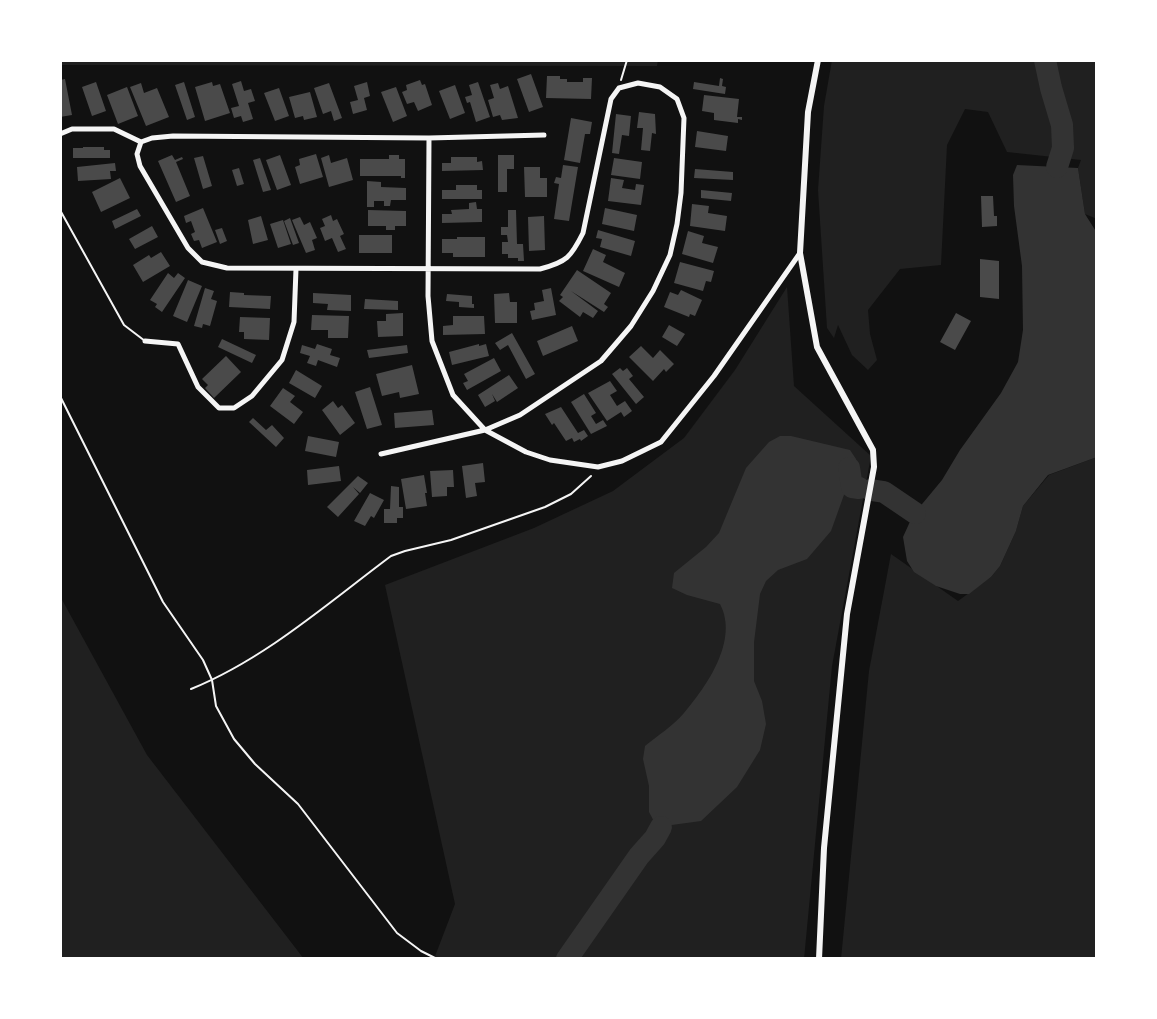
<!DOCTYPE html>
<style>
body{margin:0}
#map{position:relative;width:1157px;height:1019px;overflow:hidden;background:#111;font-family:Montserrat,sans-serif}
canvas{display:block}
.frame{position:absolute;inset:0;border:62px solid #fff;pointer-events:none}
</style>
<div id="map">
<canvas width="1157" height="1019"></canvas>
<div class="frame"></div>
</div>
<script>
const g = document.querySelector('canvas').getContext('2d');
g.lineJoin = 'round';
function paint(path, color) { g.fillStyle = color; g.fill(path, 'evenodd'); }
function strokePath(path, color, width, dash) { g.strokeStyle = color; g.lineWidth = width; g.lineCap = dash ? 'butt' : 'round'; g.setLineDash(dash || []); g.stroke(path); }
paint(new Path2D(`
 M60 60H658L657 66 60 65Z
 M832 60H1097V219L1085 214 1078 168 1081 160 1007 152 988 112 965 109 947 145 941 265 900 269 868 310 870 334 877 360 868 370 852 355 838 325 834 338 827 328 818 190 824 106Z
 M787 287 794 386 871 456 832 666 804 959H434L455 904 385 585 534 528 613 491 684 438 735 370Z
 M1097 457V959H841L869 671 891 554 958 601 991 577 1000 566 1016 531 1023 506 1049 475Z
 M60 596 147 755 304 959H60Z`), '#202020');
paint(new Path2D(`
 M1017 165 1078 168 1085 214 1097 233V457L1048 475 1023 506 1016 531 1000 566 991 577 969 594H960L936 586 914 572 907 561 903 537 913 515 942 480 960 450 1001 393 1018 362 1023 330 1022 266 1014 206 1013 175Z
 M780 436H791L850 450 856 459 849 468 845 492 831 531 807 559 778 570 766 581 760 594 754 642V681L762 701 766 724 760 750 737 787 701 821 657 827 649 812V786L643 759 645 746C657 736 673 726 684 713 707 686 739 640 720 604L687 595 672 588 674 573 706 547 719 533 746 468 769 442Z`), '#333');
strokePath(new Path2D(`
 M1045 60 1051 88 1062 125 1063 148 1057 167
 M849 468 852 487 859 488
 M871 490 884 492 915 513
 M567 959 639 856 655 838 661 827`), '#333', 22);
paint(new Path2D(`
 M531 74 543 107 529 112 517 79Z
 M547 76H560V79H567V82H583V78H592L591 99 546 98Z
 M720 78 723 79 722 86 726 87 725 94 693 89 694 82 719 86Z
 M65 79 72 115 60 117V80Z
 M420 80 422 85 425 84 432 105 418 111 414 102 407 104 402 92 407 90 406 85Z
 M241 81 244 91 251 89 255 101 248 103 253 119 243 122 241 116 234 118 231 108 239 106 232 84Z
 M96 82 106 111 92 116 82 87Z
 M184 82 195 117 187 120 175 85Z
 M212 82 213 86 220 84 230 113 205 121 195 87Z
 M367 82 370 96 364 98 367 110 353 114 350 102 358 100 354 86Z
 M478 82 490 117 476 122 470 102 467 103 465 97 472 95 469 85Z
 M141 83 144 93 157 88 169 117 146 126 130 87Z
 M329 83 342 118 334 121 331 111 323 114 314 88Z
 M498 83 500 89 508 86 518 118 502 120 500 115 493 117 488 100 494 98 490 85Z
 M455 85 465 113 450 119 439 91Z
 M127 87 138 116 118 124 107 95Z
 M396 87 407 116 393 122 381 92Z
 M279 88 289 116 275 121 264 93Z
 M310 92 317 117 304 120 303 116 295 118 289 97Z
 M704 95 739 99 737 117H742V120L738 119V123L714 120V113L702 111Z
 M639 112 655 114 656 134 652 133 650 151 641 150 643 128H637Z
 M616 114 631 116 629 136 622 135 619 154 612 153Z
 M571 118 592 122 590 134H585L580 163 564 160Z
 M697 131 728 136 726 151 695 147Z
 M83 147H104V150H110V158H73V148H83Z
 M316 154 323 177 300 184 295 167 300 165 299 159Z
 M172 155 175 160 182 157 183 159 176 162 190 196 176 202 158 161Z
 M280 155 291 185 277 190 266 160Z
 M329 155 331 163 347 158 353 180 329 187 321 158Z
 M389 155H399V159H405V178H401V176H360V159H389Z
 M498 155H514V169H507V192H498Z
 M203 156 212 186 203 189 194 158Z
 M451 157H477V162L482 161 483 170 442 171V163H451Z
 M260 158 271 190 263 192 253 160Z
 M614 158 642 162 640 179 611 175Z
 M115 163 116 171H110L111 179 78 181 77 167Z
 M563 165 578 167 569 221 554 219 559 184 554 183 556 177 561 178Z
 M524 167H540V178H547V197H525Z
 M239 168 244 184 237 186 232 170Z
 M695 169 733 172V180L694 178Z
 M120 178 130 198 101 212 92 192Z
 M611 178 624 180 622 188 635 190 636 184 644 185 641 205 608 201Z
 M367 181 381 182V187L406 188V200H391L390 206H384V201H374V207H367Z
 M456 185H477V190H482V199H442V190H456Z
 M701 190 732 193 731 201 701 198Z
 M981 196H993L994 216H997V226L982 227Z
 M476 202 477 209H482V222L442 223V214H452L451 210 469 209V203Z
 M692 204 709 206 708 213 727 216 725 231 690 226Z
 M203 208 217 242 202 248 199 240 194 241 191 234 195 232 191 221 186 223 184 216Z
 M605 208 637 215 634 231 602 224Z
 M137 209 141 216 115 229 112 221Z
 M368 210 406 211V226H395V230H386V226H368Z
 M508 210H516L517 244H523L524 261H518V258H508V254H502V242H508L507 235H501V227H508Z
 M331 215 333 221 337 219 344 234 340 236 346 249 338 252 332 238 325 241 320 228 325 226 322 219Z
 M261 216 268 240 253 244 248 220Z
 M544 216 545 250 529 251 528 217Z
 M300 217 304 225 310 222 317 238 312 240 315 250 306 253 292 220Z
 M290 218 299 243 293 245 284 221Z
 M283 220 291 244 278 248 270 224Z
 M152 226 158 237 135 249 129 239Z
 M222 228 227 241 220 244 215 230Z
 M598 230 635 241 631 256 600 247 602 239 596 238Z
 M688 231 704 236 702 243 718 247 713 263 682 254Z
 M359 235H392V253H359Z
 M457 237H485V257H453V253H442V239H457Z
 M593 249 606 255 603 262 625 273 619 287 583 271Z
 M161 252 170 266 143 282 133 265 149 255 151 258Z
 M980 259 999 261V299L980 297Z
 M680 262 714 271 711 282 706 281 703 291 674 283Z
 M577 270 611 293 604 304 608 307 604 312 571 291 598 311 593 318 583 312 580 317 559 301 563 297 560 295Z
 M168 273 174 278 178 273 185 278 162 312 155 307 157 304 150 300Z
 M188 280 202 286 187 322 173 316Z
 M205 288 214 291 211 299 217 301 210 326 203 324 202 328 194 326Z
 M551 288 556 315 532 320 530 311 535 310 534 303 544 301 542 290Z
 M681 290 702 300 695 316 690 314 689 317 664 307 670 292 678 295Z
 M230 292 244 293V295L271 296 270 309 229 307Z
 M313 293 351 295V311L327 310 328 304 313 303Z
 M509 293 510 302H517V323H495L494 294Z
 M447 294 472 296V304H474V308L459 307V302L446 301Z
 M365 299 398 301V310L364 309Z
 M403 313V336L378 337 377 321H386V314Z
 M956 313 971 321 955 350 940 342Z
 M312 315 349 316 348 338H328V330H311Z
 M453 316H484L485 334 443 335V326L453 325Z
 M240 317 270 318 269 340 244 339V332H239Z
 M669 325 685 334 677 346 662 337Z
 M572 326 578 341 543 356 537 341Z
 M512 333 535 374 526 379 508 345 500 350 495 343Z
 M222 339 256 355 252 363 218 347Z
 M317 344 332 349 330 355 340 358 337 367 318 360 316 366 307 363 310 356 300 353 302 345 315 349Z
 M479 344V346L486 344 489 356 452 365 449 352Z
 M407 345 408 353 369 358 367 350Z
 M641 346 653 358 660 350 674 364 666 372 664 369 653 381 629 357Z
 M226 356 241 372 214 398 205 388 208 385 202 379Z
 M494 358 501 371 467 390 463 383 468 381 464 374Z
 M412 365 419 394 400 398 399 392 382 396 376 374Z
 M620 368 623 371 627 368 633 376 629 379 644 397 636 404 612 374Z
 M296 370 322 386 315 398 289 383Z
 M509 375 518 388 497 402 492 394 495 401 485 407 478 395Z
 M610 381 617 391 610 395 617 406 625 401 632 411 624 417 621 412 607 421 588 393Z
 M370 387 382 425 367 429 355 392Z
 M283 388 295 396 290 402 303 412 294 424 270 406Z
 M584 394 596 413 591 416 596 424 603 420 607 426 591 434 571 402Z
 M333 401 338 408 342 405 355 423 340 435 322 410Z
 M561 407 578 433 584 430 588 436 581 441 580 439 574 442 572 438 566 441 554 423 552 425 545 414Z
 M432 410 434 425 395 428 394 413Z
 M253 418 266 430 272 425 284 438 276 447 249 422Z
 M308 436 339 442 336 457 305 451Z
 M483 463 485 482 475 483 477 496 466 498 462 466Z
 M339 466 341 481 308 485 307 470Z
 M453 470 454 487H447V496L432 497 430 471Z
 M424 475 427 493H425L427 506 406 509 401 479Z
 M358 476 368 483 360 493 353 487 359 494 338 517 327 507Z
 M391 486 399 487V507H403V518H397V523H384V509H390Z
 M370 493 384 500 374 518 371 516 365 526 354 521Z`), '#4a4a4a');
strokePath(new Path2D(`
 M621 80 627 60
 M60 396 163 602 203 660 212 680 216 706 234 739 255 764 298 804 397 933 421 951 437 959
 M191 689C265 659 328 603 391 556L405 551 451 540 545 507 571 494 591 476`), '#f5f5f5', 2);
strokePath(new Path2D(`
 M60 210 124 325 145 341`), '#f5f5f5', 2);
strokePath(new Path2D(`
 M60 134 72 129H114L141 142
 M429 138 428 296 432 341 453 395 485 430 526 452 550 460 598 467 622 461 661 442 714 376 800 253
 M145 341 178 344 198 387 219 408H234L252 396 282 360 294 322 296 269
 M381 454 485 430 520 415 601 361 631 326 653 291 670 255 677 224 681 193 684 118 677 99 660 87 638 83 619 88 611 99 583 233C571 257 567 262 540 269L227 268 202 262 188 248 140 166 137 154 141 142 152 138 173 136 429 138 544 135`), '#f5f5f5', 5);
strokePath(new Path2D(`
 M818 60 808 112 800 253 817 347 873 450 874 467 847 614 824 848 819 959`), '#f5f5f5', 6);
</script>
